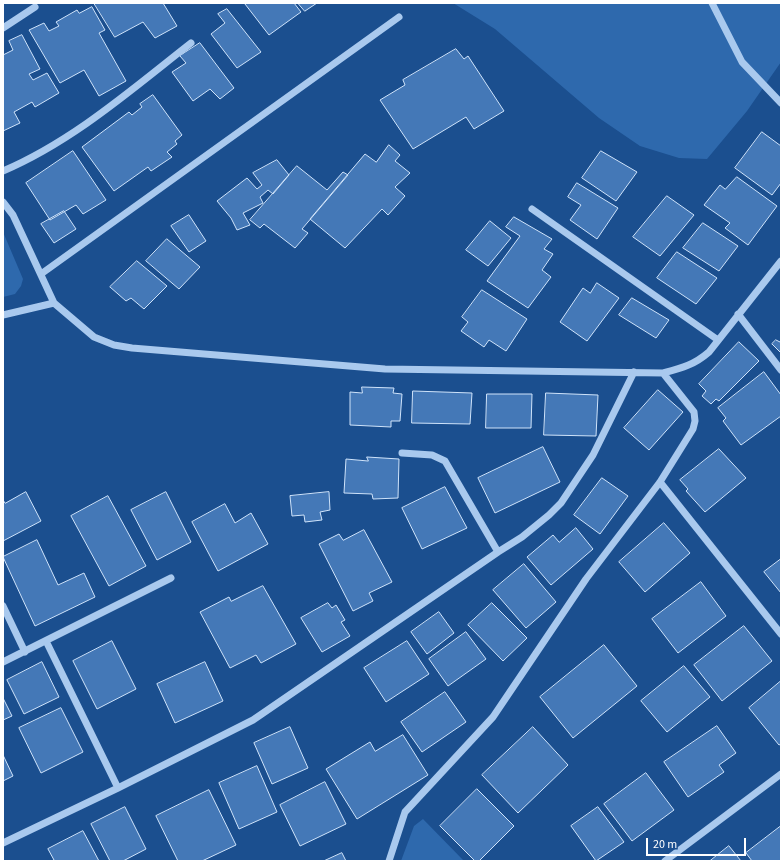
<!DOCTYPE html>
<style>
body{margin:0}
#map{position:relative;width:784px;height:864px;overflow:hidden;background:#1b4f8f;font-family:"Source Sans 3",sans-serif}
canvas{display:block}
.frame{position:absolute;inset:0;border:4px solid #fff;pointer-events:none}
.scale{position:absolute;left:646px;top:838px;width:100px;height:18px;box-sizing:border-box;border:2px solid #fff;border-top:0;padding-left:5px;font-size:12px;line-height:14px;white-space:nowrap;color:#fff;-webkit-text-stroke:3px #1b4f8f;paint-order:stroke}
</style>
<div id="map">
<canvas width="784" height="864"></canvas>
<div class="frame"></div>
<div class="scale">20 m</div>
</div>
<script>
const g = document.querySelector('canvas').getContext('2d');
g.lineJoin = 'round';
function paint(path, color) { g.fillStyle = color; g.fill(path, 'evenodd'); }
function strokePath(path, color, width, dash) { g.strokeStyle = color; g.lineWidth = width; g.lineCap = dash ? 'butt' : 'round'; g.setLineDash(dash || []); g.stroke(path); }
paint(new Path2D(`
 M453 3H781V62L747 111 707 159 679 158 640 146 599 118 495 29Z
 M3 232 23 279 21 286 15 294 3 297Z
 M423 819 464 861H401L414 826Z`), '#2e69ad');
const building = new Path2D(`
 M94 3H163L177 26 155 38 143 22 115 37Z
 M247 3H294L301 12 269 35 245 4Z
 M298 3H317L305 11Z
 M92 7 105 30 99 33 126 81 99 96 84 70 60 83 29 30 44 23 49 31 59 26 56 22 77 10 79 13Z
 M227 9 261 52 237 68 211 34 225 23 218 14Z
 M22 35 40 69 29 74 33 80 47 73 59 93 35 107 32 102 14 112 20 123 3 131V55L13 50 9 41Z
 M200 43 234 88 220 99 210 89 193 101 172 72 186 63 180 56Z
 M456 49 464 59 468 56 504 111 474 129 466 117 413 149 380 100 405 85 403 80Z
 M153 95 182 135 175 141 177 144 167 152 172 157 151 171 148 167 114 191 82 147 129 112 132 115 142 107 140 104Z
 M762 132 781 146V183L772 195 735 168Z
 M389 145 400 155 395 161 410 173 395 187 405 196 388 215 382 209 345 248 310 219 365 154 376 162Z
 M73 151 106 200 83 214 76 205 50 220 26 183Z
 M601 151 637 172 616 201 582 178Z
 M277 160 289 175 273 194 268 190 260 197 263 203 243 213 250 225 237 230 231 218 217 201 247 178 257 189 262 185 253 173Z
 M297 166 327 190 343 172 348 175 302 229 308 233 295 248 264 224 260 228 250 220Z
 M737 177 777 206 748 245 725 228 730 223 704 205 720 185 725 189Z
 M577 183 618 208 597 239 570 220 581 205 568 197Z
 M667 196 694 215 660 256 633 237Z
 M64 211 76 229 54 243 41 224Z
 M189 215 206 241 189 252 171 226Z
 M514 217 552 239 544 249 553 254 542 270 551 277 528 308 487 281 520 236 506 227Z
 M490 221 511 238 488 266 466 250Z
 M703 223 738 246 719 271 683 248Z
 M167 239 200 267 179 289 146 261Z
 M677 252 717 278 696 304 657 278Z
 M137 261 167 286 144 309 131 298 126 301 110 287Z
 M597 283 619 298 587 341 560 322 583 288 590 293Z
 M482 290 527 319 506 351 489 340 484 347 461 331 468 322 462 317Z
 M632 298 669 320 656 338 619 315Z
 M776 340 780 342 781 341V353L772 344Z
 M739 342 759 361 719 401 716 399 711 404 702 396 706 391 699 384Z
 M764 372 781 395V416L741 445 723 421 726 418 718 408Z
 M362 387 394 388 393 393 402 394 400 421H391V427L350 425V392L362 393Z
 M658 390 683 412 649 450 624 428Z
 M413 391 472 393 470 424 412 423Z
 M546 393 598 395 596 436 544 435Z
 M487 394H532L531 428H486Z
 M543 447 560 482 495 513 478 478Z
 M719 449 746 478 705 512 686 491 688 489 680 480Z
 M367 457 399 459 398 498 373 499 372 494 344 493 346 459 368 461Z
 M602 478 628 496 600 534 574 515Z
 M445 487 467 528 422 549 402 508Z
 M26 492 41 521 3 541V500L5 503Z
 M166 492 191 542 157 560 131 510Z
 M329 492 330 510 320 512 322 520 305 522 304 515 292 516 290 496Z
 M108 496 146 566 109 586 71 516Z
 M225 504 235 523 251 513 268 544 218 571 192 522Z
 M664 523 690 553 645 592 619 562Z
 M576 528 593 549 551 585 527 557 553 535 559 542Z
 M364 530 392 582 369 593 373 601 353 611 319 544 339 534 343 540Z
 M37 540 58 585 84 573 95 597 35 626 3 557Z
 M781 559V593L764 572Z
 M524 564 556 602 526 628 493 590Z
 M701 582 726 616 678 653 652 619Z
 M263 586 296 644 261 663 256 655 230 668 200 612 229 597 231 601Z
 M328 603 332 608 336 605 345 620 341 622 350 636 322 652 301 618Z
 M492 603 527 638 503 661 468 625Z
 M439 612 454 633 427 654 411 632Z
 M744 626 772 661 722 701 694 665Z
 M466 632 486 659 448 686 429 659Z
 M112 641 136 689 97 709 73 661Z
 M407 641 429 674 386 702 364 668Z
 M604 645 637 686 573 738 540 697Z
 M42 662 59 697 24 714 7 680Z
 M205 662 223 701 175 723 157 684Z
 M684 666 710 697 667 732 641 701Z
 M781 681V744L779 745 749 708Z
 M445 692 466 722 422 752 401 722Z
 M3 698 12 716 3 720Z
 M61 708 83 752 41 773 19 728Z
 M717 726 736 753 719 765 724 772 688 797 664 762Z
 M290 727 308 768 272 784 254 743Z
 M533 727 568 765 518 813 482 775Z
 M403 735 428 775 357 819 326 769 370 742 375 751Z
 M3 755 13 776 3 781Z
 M257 766 277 812 239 829 219 783Z
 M646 773 674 810 632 841 604 804Z
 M325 782 346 824 300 846 280 805Z
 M477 789 514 826 479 861H475L440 826Z
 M209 790 236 845 202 861H178L156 816Z
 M125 807 146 849 123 861H110L91 824Z
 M598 807 624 842 596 861 571 826Z
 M781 826V861H752L746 853Z
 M83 831 99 861H52L54 860 48 849Z
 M729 846 741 861H710Z
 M342 853 346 861H324Z`);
paint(building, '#4478b7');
strokePath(building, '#cfe3fa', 1);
strokePath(new Path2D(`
 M712 3 742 62 781 103
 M3 28 35 7
 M3 171C73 141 131 90 191 43
 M3 202 13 215 54 303 94 337 114 345 132 348 385 369 663 373C682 368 694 365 709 352L781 261
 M532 209 718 340
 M41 274 399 17
 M738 314 781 370
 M3 315 54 303
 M402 453 432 455 445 461 498 552
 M660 482 781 634
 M3 606 25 652
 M46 641 118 788
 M3 662 171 578
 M3 843 118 788 253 720 498 552 522 537 549 515 561 503 593 455 634 372
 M389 861 405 812 493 717 586 579 660 482 693 429 695 421 694 412 663 373
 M665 861 781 774`), '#a9c9ee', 7);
</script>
